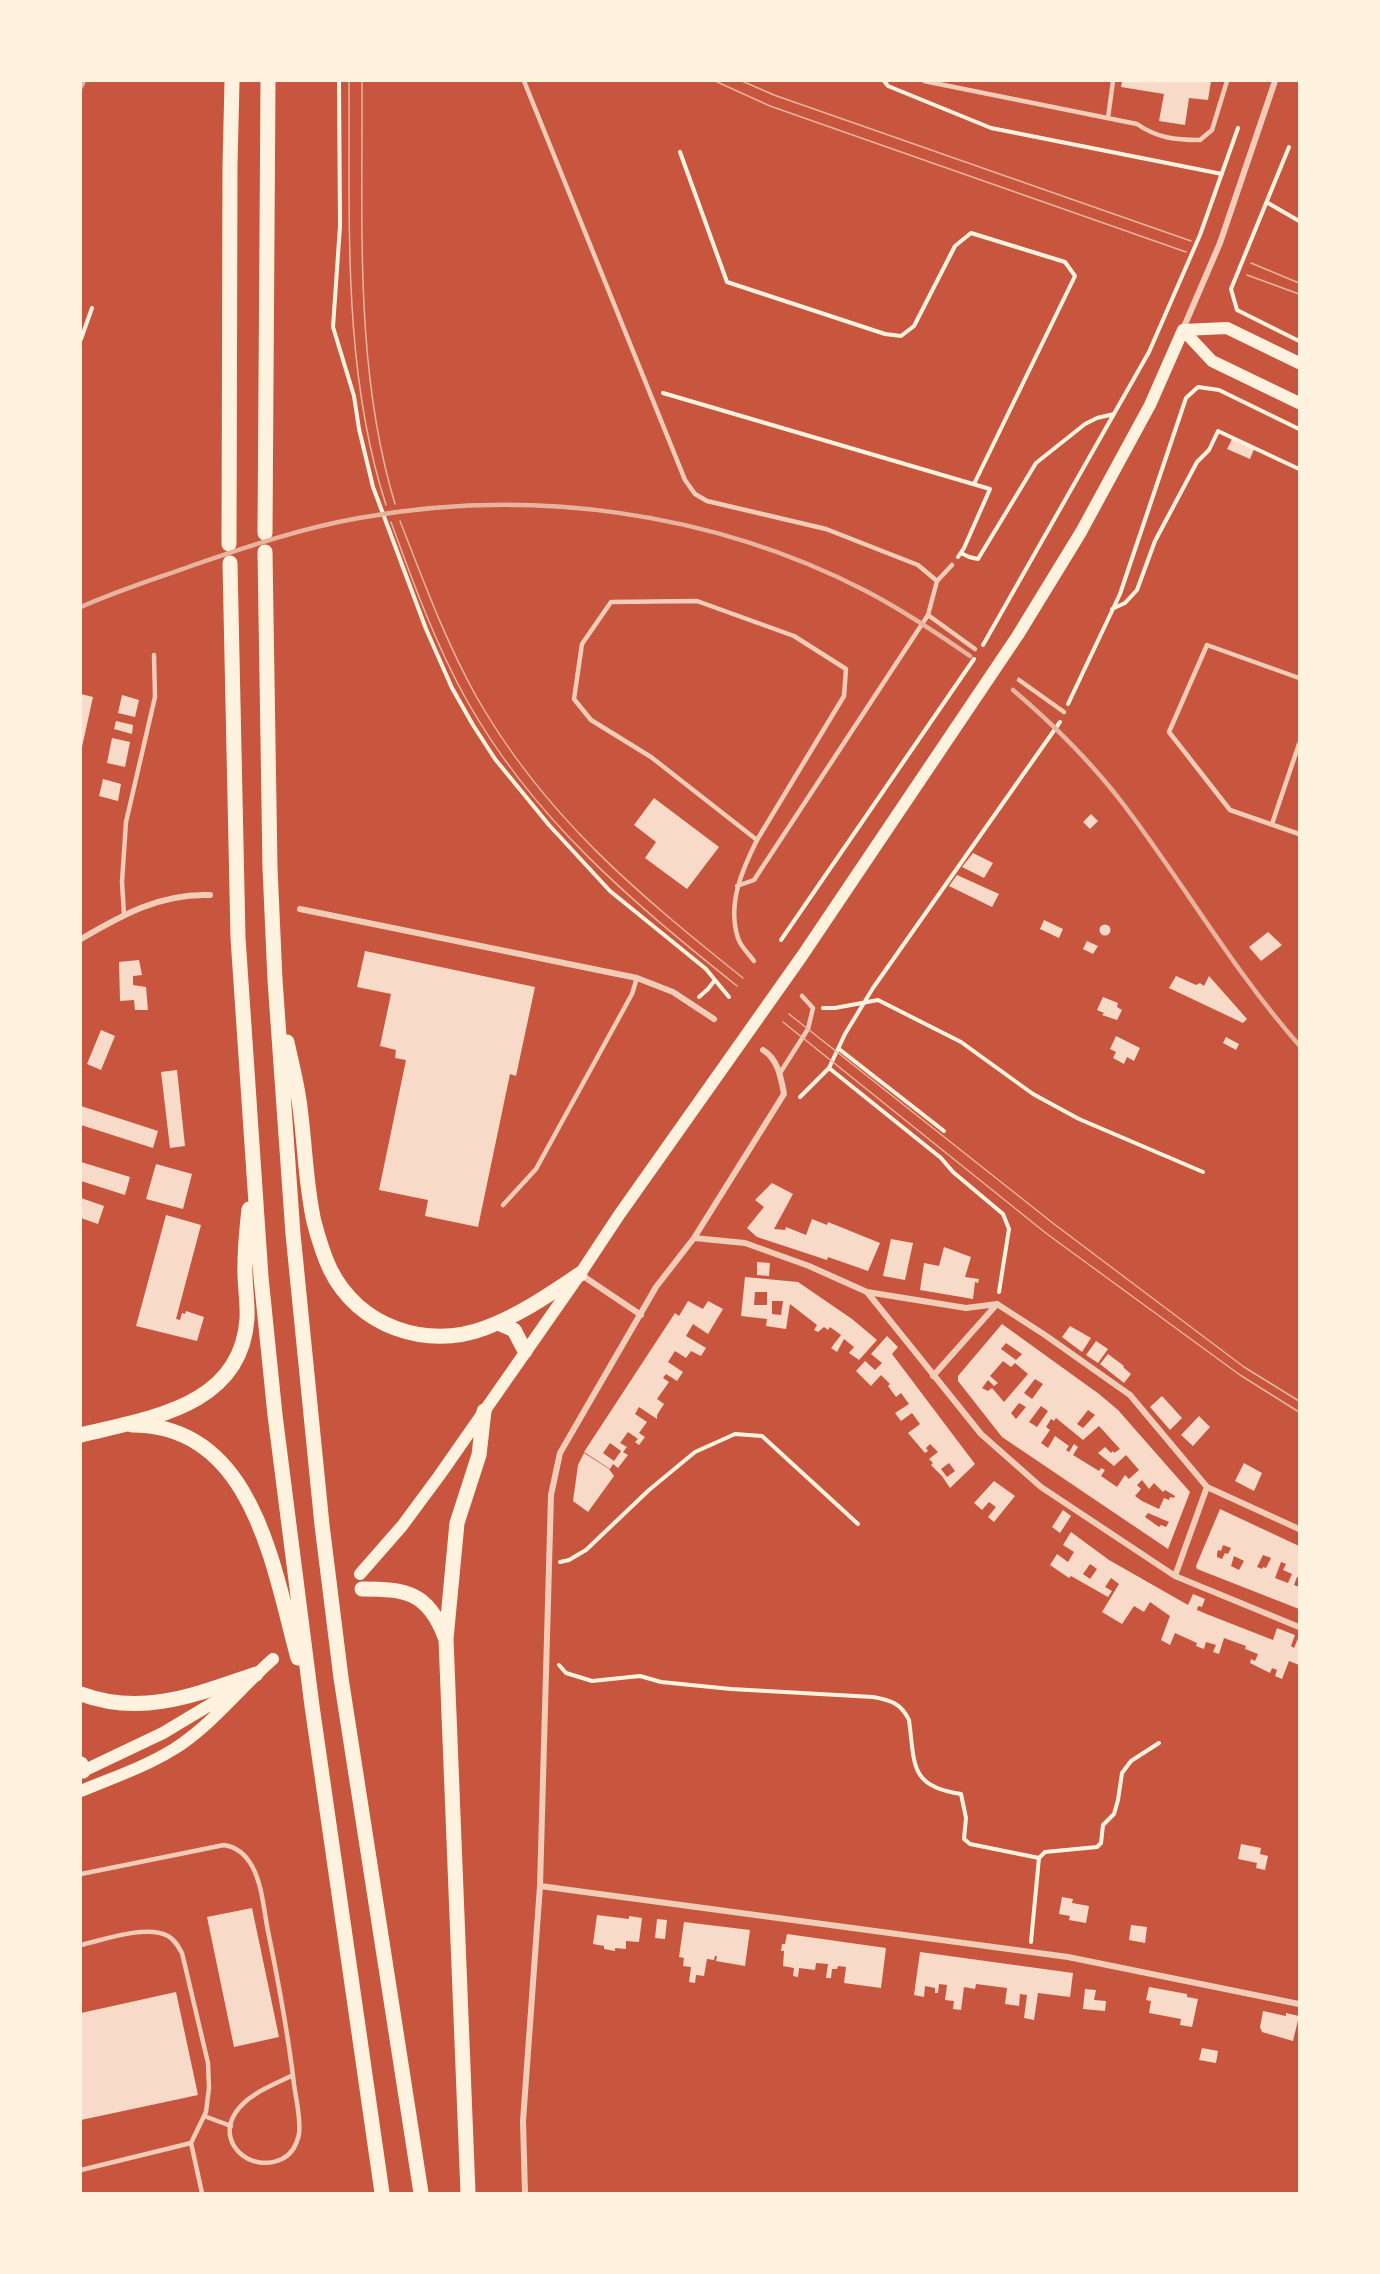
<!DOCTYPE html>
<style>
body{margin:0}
#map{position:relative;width:1380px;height:2274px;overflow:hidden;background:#c8553d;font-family:Jost,sans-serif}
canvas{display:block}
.frame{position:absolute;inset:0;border:82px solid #fff3e0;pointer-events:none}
</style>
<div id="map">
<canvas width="1380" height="2274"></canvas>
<div class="frame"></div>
</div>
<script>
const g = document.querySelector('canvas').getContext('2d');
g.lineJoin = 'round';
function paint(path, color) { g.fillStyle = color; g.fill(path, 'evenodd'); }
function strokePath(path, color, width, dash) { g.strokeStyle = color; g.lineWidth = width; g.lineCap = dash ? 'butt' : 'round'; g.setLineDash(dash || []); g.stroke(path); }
paint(new Path2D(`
 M1122 81H1211L1208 100 1189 98 1185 125 1159 121 1164 94 1121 87Z
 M1232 439 1254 449 1250 459 1227 449Z
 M81 694 93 697 82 747H81Z
 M122 695 139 700 135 717 118 713Z
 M116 721 133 725 132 734 114 729Z
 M112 738 130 742 125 767 107 763Z
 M103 779 121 784 118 801 99 796Z
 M654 798 719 847 687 889 645 858 656 842 634 825Z
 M1091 814 1098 821 1090 829 1083 822Z
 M973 853 993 863 984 878 962 867Z
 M957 875 999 894 992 907 949 886Z
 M1044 920 1063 929 1059 938 1040 929Z
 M1099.5 930a5.5 5.5 0 1 1 11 0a5.5 5.5 0 1 1-11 0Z
 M1268 932 1282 945 1261 961 1249 947Z
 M1087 941 1098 946 1093 954 1083 949Z
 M365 951 535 987 516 1076 510 1074 478 1227 425 1216 428 1200 379 1190 406 1060 395 1058 396 1050 380 1046 391 994 357 987Z
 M139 960 142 975 133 976V985L146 987 148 1010H135L134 1000 120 1001 119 962Z
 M1176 976 1196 985 1200 983 1204 986 1209 976 1247 1019 1243 1023 1169 988Z
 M1103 997 1118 1003 1117 1007 1122 1010 1117 1020 1102 1015 1104 1013 1097 1010Z
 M101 1030 115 1036 101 1070 87 1064Z
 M1116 1036 1140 1048 1134 1061 1127 1057 1124 1064 1113 1058 1116 1052 1110 1049Z
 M1226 1037 1239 1044 1236 1050 1223 1043Z
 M177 1070 185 1146 170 1148 161 1072Z
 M81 1106 158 1131 153 1148 81 1125Z
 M81 1162 130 1177 125 1195 81 1181Z
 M156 1164 192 1174 183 1209 146 1199Z
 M772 1183 793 1194 774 1229 785 1230 786 1227 806 1235 812 1219 827 1225 828 1222 880 1243 868 1271 828 1257 827 1260 757 1237 747 1228 764 1207 755 1200Z
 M81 1198 104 1206 98 1224 81 1218Z
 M166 1215 201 1225 176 1319 180 1320 182 1313 185 1314 186 1311 204 1317 197 1341 136 1326Z
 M891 1239 913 1243 905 1280 883 1276Z
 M944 1247 971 1257 965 1277 979 1279 978 1283 975 1282 973 1299 920 1290 924 1263 939 1266Z
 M757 1262 770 1263 769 1276 757 1275Z
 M745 1277 798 1282 852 1319 877 1340 859 1360 849 1353 854 1347 844 1339 837 1352 831 1348 841 1335 830 1327 828 1330 824 1327 818 1332 814 1330 817 1325 790 1304 786 1329 766 1326 767 1319 741 1316ZM755 1292H767V1305H754ZM772 1301H783L781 1315 772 1314Z
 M688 1301 703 1309 708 1301 723 1309 708 1334 693 1324 686 1336 706 1348 701 1356 691 1351 686 1358 675 1351 668 1362 683 1372 677 1381 666 1374 663 1378 669 1382 657 1399 664 1404 657 1415V1419L639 1407 635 1414 647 1422 639 1433 645 1437 639 1445 635 1442 638 1439 628 1432 620 1443 627 1447 623 1452 628 1455 618 1468 613 1464 610 1469 584 1452 675 1313 679 1316ZM610 1443 621 1451 614 1461 603 1453Z
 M1002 1324 1099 1394 1118 1410 1190 1492 1168 1549 1002 1437 958 1381V1376ZM1006 1343 1022 1354 1016 1360 1001 1349ZM1003 1361 1011 1367 1015 1363 1028 1374 1004 1402 992 1388 988 1391 982 1388 988 1380 994 1386 998 1383 990 1376ZM1035 1379 1043 1384 1032 1399 1024 1393ZM1019 1403 1026 1407 1016 1419 1011 1413ZM1041 1406 1048 1411 1037 1427 1029 1422ZM1088 1410 1095 1415 1083 1428 1077 1424ZM1056 1418 1083 1440 1099 1426 1120 1449 1114 1453 1113 1451 1111 1453 1105 1447 1098 1453 1114 1466 1126 1455 1139 1470 1129 1479 1125 1475 1117 1487 1101 1476 1105 1470 1101 1468 1099 1471 1073 1455 1078 1447 1074 1444 1069 1452 1066 1450 1069 1446 1055 1436 1048 1448 1041 1443 1050 1430 1046 1427 1051 1419 1054 1421ZM1142 1480 1149 1489 1154 1483 1163 1492 1165 1490 1175 1496 1174 1498 1170 1497 1169 1500 1164 1498 1159 1509 1142 1501 1135 1496 1141 1489 1137 1485ZM1148 1513 1169 1522 1166 1527 1161 1525 1159 1527 1145 1517Z
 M1070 1326 1091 1338 1082 1352 1062 1337Z
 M887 1336 898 1347 892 1354 975 1464 950 1488 942 1476 931 1465 933 1463 929 1459 938 1452 930 1444 926 1448 928 1451 925 1453 908 1433 920 1424 912 1413 901 1421 895 1413 909 1404 901 1393 896 1397 888 1386 890 1384 881 1375 871 1386 856 1371 865 1361 875 1370 882 1363 871 1354ZM949 1463 955 1471 947 1477 941 1469Z
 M1096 1341 1108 1349 1098 1363 1086 1355Z
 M1108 1354 1124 1366 1123 1367 1131 1374 1124 1383 1100 1364Z
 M1162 1396 1182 1418 1170 1430 1150 1407Z
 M1199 1416 1210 1427 1193 1446 1181 1435Z
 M584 1453 609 1469 614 1476 588 1512 573 1501 578 1465Z
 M1244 1463 1262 1473 1254 1491 1235 1481Z
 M994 1481 1015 1496 994 1522 988 1517 996 1507 989 1502 982 1510 974 1503Z
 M1220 1509 1299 1546V1577H1297L1294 1585 1299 1587V1609L1197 1569 1196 1566ZM1223 1545 1231 1548 1228 1554 1225 1553 1222 1559 1217 1557V1554L1218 1550 1221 1551ZM1263 1555 1271 1558 1266 1568 1263 1567 1262 1569 1257 1567ZM1234 1556 1244 1561 1239 1570 1231 1566ZM1281 1562 1286 1564 1283 1570 1292 1574 1288 1583 1275 1578Z
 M1063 1510 1071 1516 1060 1533 1052 1527Z
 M1071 1532 1109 1560 1188 1605 1193 1594 1205 1599 1202 1607 1198 1606 1197 1610 1209 1615 1273 1640 1277 1628 1295 1635 1291 1646 1294 1648 1299 1636V1665L1289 1661 1282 1679 1275 1676 1277 1670 1272 1668 1270 1673 1250 1663 1251 1659 1255 1661 1258 1654 1245 1649 1246 1646 1224 1638 1219 1654 1213 1652 1216 1645 1206 1642 1204 1649 1196 1646 1197 1643 1175 1633 1170 1645 1161 1640 1170 1616 1150 1602 1144 1612 1134 1606 1122 1624 1102 1612 1119 1584 1111 1578 1105 1587 1112 1591 1108 1597 1071 1576 1069 1578 1050 1565 1057 1554 1068 1562 1074 1552 1063 1545ZM1090 1564 1097 1569 1090 1579 1083 1574Z
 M1241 1844 1261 1848 1260 1854 1268 1856 1265 1870 1256 1868 1257 1863 1238 1859Z
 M1062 1897 1073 1899 1072 1903 1089 1906 1086 1923 1069 1920 1070 1916 1059 1914Z
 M252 1908 279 2037 234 2047 207 1917Z
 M597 1915 629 1919V1916L642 1918 639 1942 626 1941V1949L615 1948V1951L604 1949V1946L593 1944Z
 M657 1919 667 1920 665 1939 655 1938Z
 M684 1922 750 1930 745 1966 716 1961 717 1956H715L714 1960 707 1959 704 1976 696 1975 695 1983 689 1982 691 1967 683 1966 684 1958 679 1957Z
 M1131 1925 1147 1927 1145 1943 1129 1940Z
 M787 1934 886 1948 881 1988 844 1983 846 1967 838 1966 837 1969H832L831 1978H826L828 1964 816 1963 815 1970 799 1968 798 1977 793 1976 794 1968 783 1966 784 1951H781L782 1944H785Z
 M920 1952 1073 1973 1070 1997 1038 1993 1034 2020 1024 2018 1027 1995 1020 1994 1019 2006 1005 2004 1007 1988 976 1984 975 1989 964 1987 961 2010 953 2009 954 2001 945 2000 947 1985 939 1984 938 1993H935V1988L925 1986 924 1997 914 1995Z
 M1149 1987 1187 1994V1997L1198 1999 1192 2027 1180 2025 1181 2019 1149 2013 1151 2001 1146 2000Z
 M1085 1989 1096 1990 1094 2000 1106 2001 1105 2011 1083 2009Z
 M176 1992 198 2095 81 2120V2013Z
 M1263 2011 1286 2016V2013L1299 2016 1293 2041 1262 2032 1260 2027Z
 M1202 2048 1218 2051 1216 2063 1199 2060Z`), '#f7dbc8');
strokePath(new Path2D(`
 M339 81 340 226 333 327 354 396 359 429 373 487 426 629 452 688 473 725 495 759 549 825 610 891 706 969 715 980 708 989 699 997
 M884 81 888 86 991 128 1222 174
 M1289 147 1231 289 1237 310 1299 341
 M680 152 727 282 885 334 901 336 914 326 955 246 971 233 1065 262 1075 276 974 484
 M1268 203 1299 221
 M81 339 92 308
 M663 393 990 489 964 548 958 557
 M961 553 969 557 978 559 1036 463 1085 424 1097 418 1114 414
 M1112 609 1125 603 1137 590 1155 541 1197 462 1209 450 1218 431 1299 469
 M983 645 1149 352 1200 235 1238 128
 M1068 704 1120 594 1186 398 1198 387 1219 390 1299 429
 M781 940 974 659
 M715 980 729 997
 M823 1008H835L878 1000 961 1042 1033 1094 1079 1119 1203 1172
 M839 1049 944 1131
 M829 1068 941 1158 953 1172 1003 1214 1009 1229 999 1292
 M800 1097 829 1068 845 1034 873 988 1060 722
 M560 1562 569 1560 586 1550 649 1490 695 1452 735 1434 762 1436 858 1524
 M559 1665 566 1673 592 1681 640 1676 661 1682 731 1689 873 1697C890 1700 901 1703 909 1720 915 1764 909 1787 961 1794L966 1818 964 1839 970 1844 1039 1858
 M1031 1942 1039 1858 1045 1852 1097 1847 1101 1843 1103 1825 1114 1814 1118 1800 1122 1773 1131 1761 1159 1743`), '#fff3e0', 4);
strokePath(new Path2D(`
 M524 81 685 480 695 494 707 501 826 529 918 565 937 581
 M924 81 1137 124C1157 138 1175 140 1200 140L1212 130 1227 81
 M1108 118 1113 81
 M928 615 975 649
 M1299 678 1207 645 1169 732 1230 810 1299 834
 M1019 680 1064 712
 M1272 824 1299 744
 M737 886 754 880 928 615 937 581 952 565
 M124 914 122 882 126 822 155 697 154 655
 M754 961C749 954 740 946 738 938 727 904 742 870 757 840L651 757 591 720 574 699 582 644 611 602 697 601 794 636 846 669 844 696 757 840
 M780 1073 808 1029 813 1008 802 996
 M503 1205 536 1169 632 994 637 978
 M81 1874 224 1845C236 1847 246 1855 252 1866 263 1886 264 1914 269 1936 279 1985 288 2034 294 2084 296 2100 301 2118 299 2134 297 2144 292 2154 282 2159 250 2174 215 2142 236 2112 249 2093 274 2085 293 2075
 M81 1945C103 1940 147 1924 168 1936 175 1940 178 1946 182 1953L208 2063 209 2088 206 2112 191 2143 202 2193
 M204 2116 231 2126
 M81 2170 191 2143`), '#f1ccb7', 4.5);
strokePath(new Path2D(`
 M1183 329 1220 243 1275 81
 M300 909 637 978 673 992 714 1019
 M81 939C122 915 161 893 210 895
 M694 1238 745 1243 809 1266 867 1292 981 1434 1041 1487 1175 1576 1299 1627
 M580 1274 641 1315
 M867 1292 966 1308 997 1304 1045 1335 1130 1395 1207 1487 1299 1529
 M933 1376 997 1304
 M1175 1576 1207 1487
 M540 1886 1068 1957 1299 2004
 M525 2193 523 2121 540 1886 551 1495 560 1453 656 1287 694 1238 784 1094C781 1078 778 1059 763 1050`), '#f1ccb7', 6);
strokePath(new Path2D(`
 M1183 330 1212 361 1299 403
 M1183 330 1227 328 1299 363
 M360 1574 402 1526 439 1476 580 1274 619 1215 802 956 1018 635 1081 532 1150 405 1183 330
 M81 1772 163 1733 233 1691
 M81 1791C112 1778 145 1767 174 1749 212 1725 240 1688 273 1659`), '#fff3e0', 12);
strokePath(new Path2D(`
 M265 533 268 81
 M229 544 230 167 232 81
 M265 552 270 868 275 980 293 1234 322 1525 341 1678 421 2193
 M230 563 238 938 261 1277 275 1415 312 1706 382 2193
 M287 1042C291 1061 296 1080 299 1100 305 1140 305 1181 314 1222 318 1237 323 1254 330 1269 358 1327 427 1350 485 1328 520 1315 550 1294 580 1274
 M498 1323 514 1330 525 1351
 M132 1425C254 1425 273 1568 298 1658
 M81 1435C149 1418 241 1407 247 1319 248 1301 244 1282 245 1264 245 1246 247 1227 249 1209
 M362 1589C406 1589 428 1592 445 1637
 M81 1694C143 1717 197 1694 256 1674
 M81 1764 83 1771
 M468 2193 446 1639 457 1523 479 1455 484 1411`), '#fff3e0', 15);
strokePath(new Path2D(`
 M349 81C350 222 342 369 386 505
 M362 81C363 222 354 368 395 504
 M715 81 770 106 1186 252
 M742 81 774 95 1191 241
 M1251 263 1299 283
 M1247 275 1299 294
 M400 521C423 580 445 640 476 696 544 816 637 893 743 978
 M391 522C413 582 435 643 466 699 533 819 631 901 737 986
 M789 1014 1054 1224 1244 1367 1299 1401
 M783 1022 1047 1234 1240 1375 1299 1412`), '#e9b49f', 1.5);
strokePath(new Path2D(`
 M81 87 84 81
 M81 607C117 591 155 579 191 566 246 547 302 528 359 518 530 487 711 511 866 591 902 610 937 633 970 656
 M1013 690C1053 724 1092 763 1124 805 1184 884 1233 970 1299 1045`), '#e9b49f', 4.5);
</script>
